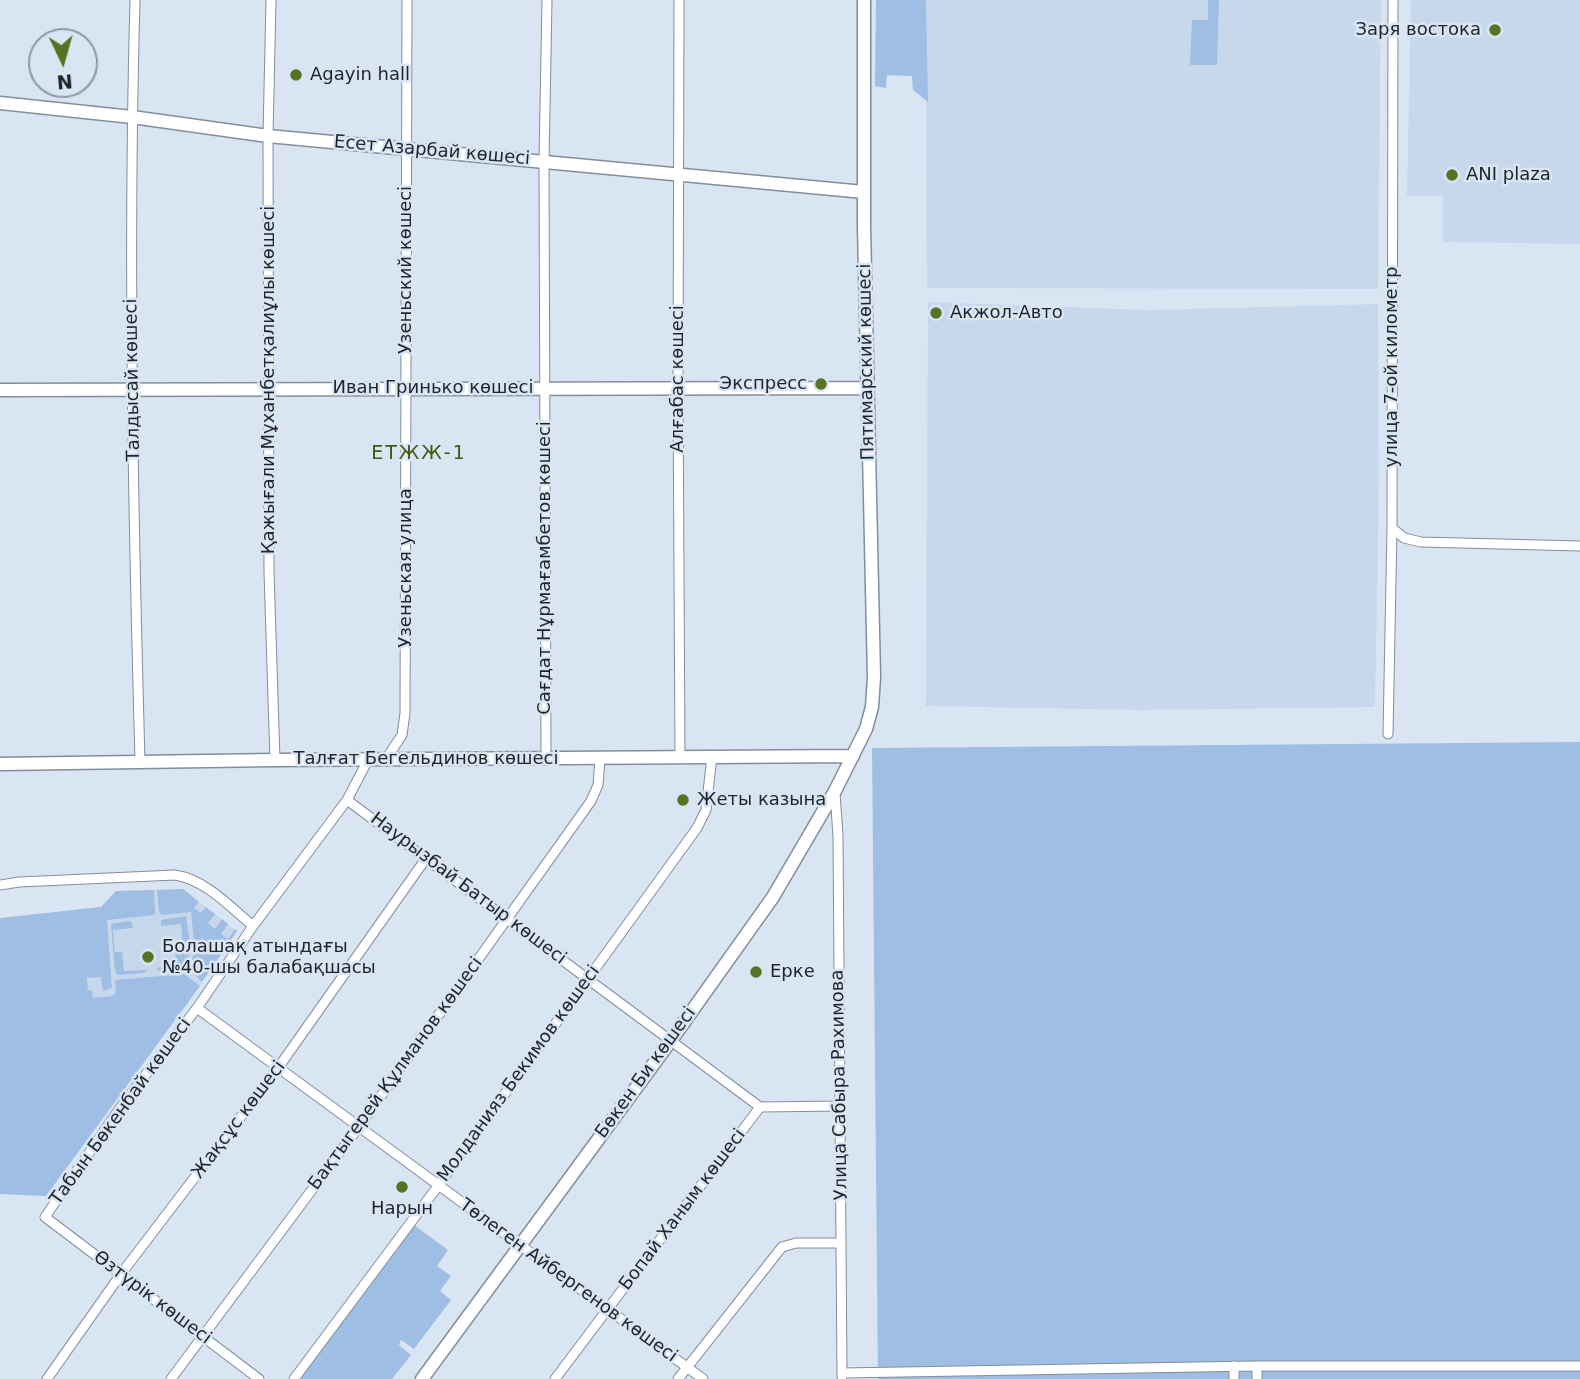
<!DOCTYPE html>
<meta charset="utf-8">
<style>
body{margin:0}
#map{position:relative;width:1580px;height:1379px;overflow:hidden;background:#d9e5f3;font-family:"DejaVu Sans",sans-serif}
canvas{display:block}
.north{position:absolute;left:28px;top:28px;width:70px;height:70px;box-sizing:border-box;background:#d9e5f3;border:2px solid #8f98a2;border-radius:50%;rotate:175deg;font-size:19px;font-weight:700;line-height:28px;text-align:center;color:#1f2429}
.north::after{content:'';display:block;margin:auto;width:24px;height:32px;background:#587224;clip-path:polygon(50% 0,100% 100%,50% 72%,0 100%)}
</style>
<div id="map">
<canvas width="1580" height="1379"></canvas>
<div class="north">N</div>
</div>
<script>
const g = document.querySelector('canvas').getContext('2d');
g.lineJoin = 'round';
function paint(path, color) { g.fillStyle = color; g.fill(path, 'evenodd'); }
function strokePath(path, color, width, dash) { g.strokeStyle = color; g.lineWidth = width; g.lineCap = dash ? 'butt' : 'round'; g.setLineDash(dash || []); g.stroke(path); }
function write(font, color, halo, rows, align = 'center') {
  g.font = font + ' "DejaVu Sans",sans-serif'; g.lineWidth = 5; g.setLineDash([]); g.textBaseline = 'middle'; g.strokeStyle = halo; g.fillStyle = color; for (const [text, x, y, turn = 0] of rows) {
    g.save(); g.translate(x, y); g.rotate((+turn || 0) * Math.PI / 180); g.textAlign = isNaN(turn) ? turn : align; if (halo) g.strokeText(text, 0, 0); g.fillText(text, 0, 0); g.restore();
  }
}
paint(new Path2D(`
 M926 0H1381L1378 289 927 288Z
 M1411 0H1580V244L1443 242V196H1407Z
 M928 302 1148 310 1378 304 1379 479 1375 707 1141 710 926 706Z
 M183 889 237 931 186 1006 76 1003 78 909 101 907 116 891Z`), '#c8d8ec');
paint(new Path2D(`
 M876 0H926L928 102 913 90 912 76 887 75 886 88 875 86Z
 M1208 0H1219L1217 65H1190L1192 20H1208Z
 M1580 742V1379H878L872 748Z
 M183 889 199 902 194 908 201 913 206 907 215 914 208 923 215 929 222 919 228 924 221 934 228 939 235 929 237 931 202 982 189 969 195 950 191 912 162 915 159 912 157 890Z
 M154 890 155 915 107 920 112 988 103 991 101 977 87 978 88 990H92L93 998 113 996 116 992 115 980 184 974 200 986 46 1196 0 1194V918L101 907 116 891Z
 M186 916 191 950 184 967 180 970 158 971 157 968 176 966 175 949 183 948 181 924 161 926V920Z
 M129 921 132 923 133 928 113 930 115 952H122L124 971 147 970 144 973 118 975 115 972 111 924Z
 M414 1225 448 1250 437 1266 451 1276 440 1291 451 1300 414 1349 401 1340 399 1345 411 1355 392 1379H300Z`), '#9fbee3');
const street = new Path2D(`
 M135 0C128 253 133 508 140 761
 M271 0 268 136 269 572 275 760
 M679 0 678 388 680 757
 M1392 528 1404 538 1421 542 1580 546
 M1388 734 1392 528 1393 0
 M386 759 402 735 405 713 407 0
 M546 759 544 161 547 0
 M835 793 838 836 842 1377
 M347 800 760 1107 840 1106
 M0 885 19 882 175 875C206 880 229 906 253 926
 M197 1008 703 1379
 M1234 1366V1379
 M842 1373 1257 1366H1580
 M47 1379 121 1274 278 1068 427 857
 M171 1379 358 1128 591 801 598 785 600 758
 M259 1379 45 1217 120 1108 197 1008 253 926 347 800 368 760
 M294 1379 438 1186 697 828 706 810 712 756
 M555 1379 760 1107
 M678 1379 782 1247 796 1243H841
 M1257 1379V1366`);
const secondary = new Path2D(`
 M0 103 132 117 268 136 864 192
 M0 390 867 388
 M0 764 275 760 853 756
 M422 1379 672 1039 773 897 835 791 866 729 872 707 874 677 864 226V0`);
strokePath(street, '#838e9b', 11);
strokePath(secondary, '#838e9b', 15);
strokePath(street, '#fff', 9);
strokePath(secondary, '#fff', 12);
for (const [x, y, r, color] of [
 [1495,30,7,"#587224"],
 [296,75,7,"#587224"],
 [1452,175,7,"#587224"],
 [936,313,7,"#587224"],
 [821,384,7,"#587224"],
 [683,800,7,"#587224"],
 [148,957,7,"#587224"],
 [756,972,7,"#587224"],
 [402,1187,7,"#587224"]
]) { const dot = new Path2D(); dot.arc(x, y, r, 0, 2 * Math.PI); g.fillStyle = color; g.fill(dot); strokePath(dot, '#d9e5f3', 2.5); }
write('18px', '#1f2429', '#d9e5f3', [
 ["Заря востока",1481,30,"right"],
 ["Agayin hall",310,75],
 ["ANI plaza",1466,175],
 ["Акжол-Авто",950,313],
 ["Экспресс",807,384,"right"],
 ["Жеты казына",697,800],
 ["Болашақ атындағы",162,947],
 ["№40-шы балабақшасы",162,968],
 ["Ерке",770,972],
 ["Нарын",402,1209,"center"]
], 'left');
write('18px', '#1f2429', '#d9e5f3', [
 ["Есет Азарбай көшесі",432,151,5],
 ["Узеньский көшесі",406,270,-90],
 ["Пятимарский көшесі",867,362,-91],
 ["улица 7-ой километр",1392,367,-90],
 ["Алғабас көшесі",678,379,-90],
 ["Талдысай көшесі",133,380,-91],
 ["Қажығали Мұханбетқалиұлы көшесі",269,380,-90],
 ["Иван Гринько көшесі",433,388],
 ["Узеньская улица",406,568,-90],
 ["Сағдат Нұрмағамбетов көшесі",545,568,-90],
 ["Талғат Бегельдинов көшесі",426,759],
 ["Наурызбай Батыр көшесі",468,889,37],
 ["Бөкен Би көшесі",646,1073,-54],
 ["Бақтыгерей Құлманов көшесі",396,1074,-54],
 ["Молданияз Бекимов көшесі",519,1074,-54],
 ["Улица Сабыра Рахимова",840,1085,-91],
 ["Табын Бөкенбай көшесі",121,1112,-54],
 ["Жақсұс көшесі",239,1120,-53],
 ["Бопай Ханым көшесі",683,1210,-53],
 ["Төлеген Айбергенов көшесі",568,1281,36],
 ["Өзтүрік көшесі",152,1298,37]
]);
g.letterSpacing = '2px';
write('19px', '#42590f', '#d9e5f3', [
 ["ЕТЖЖ-1",419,454]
]);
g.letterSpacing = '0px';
</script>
